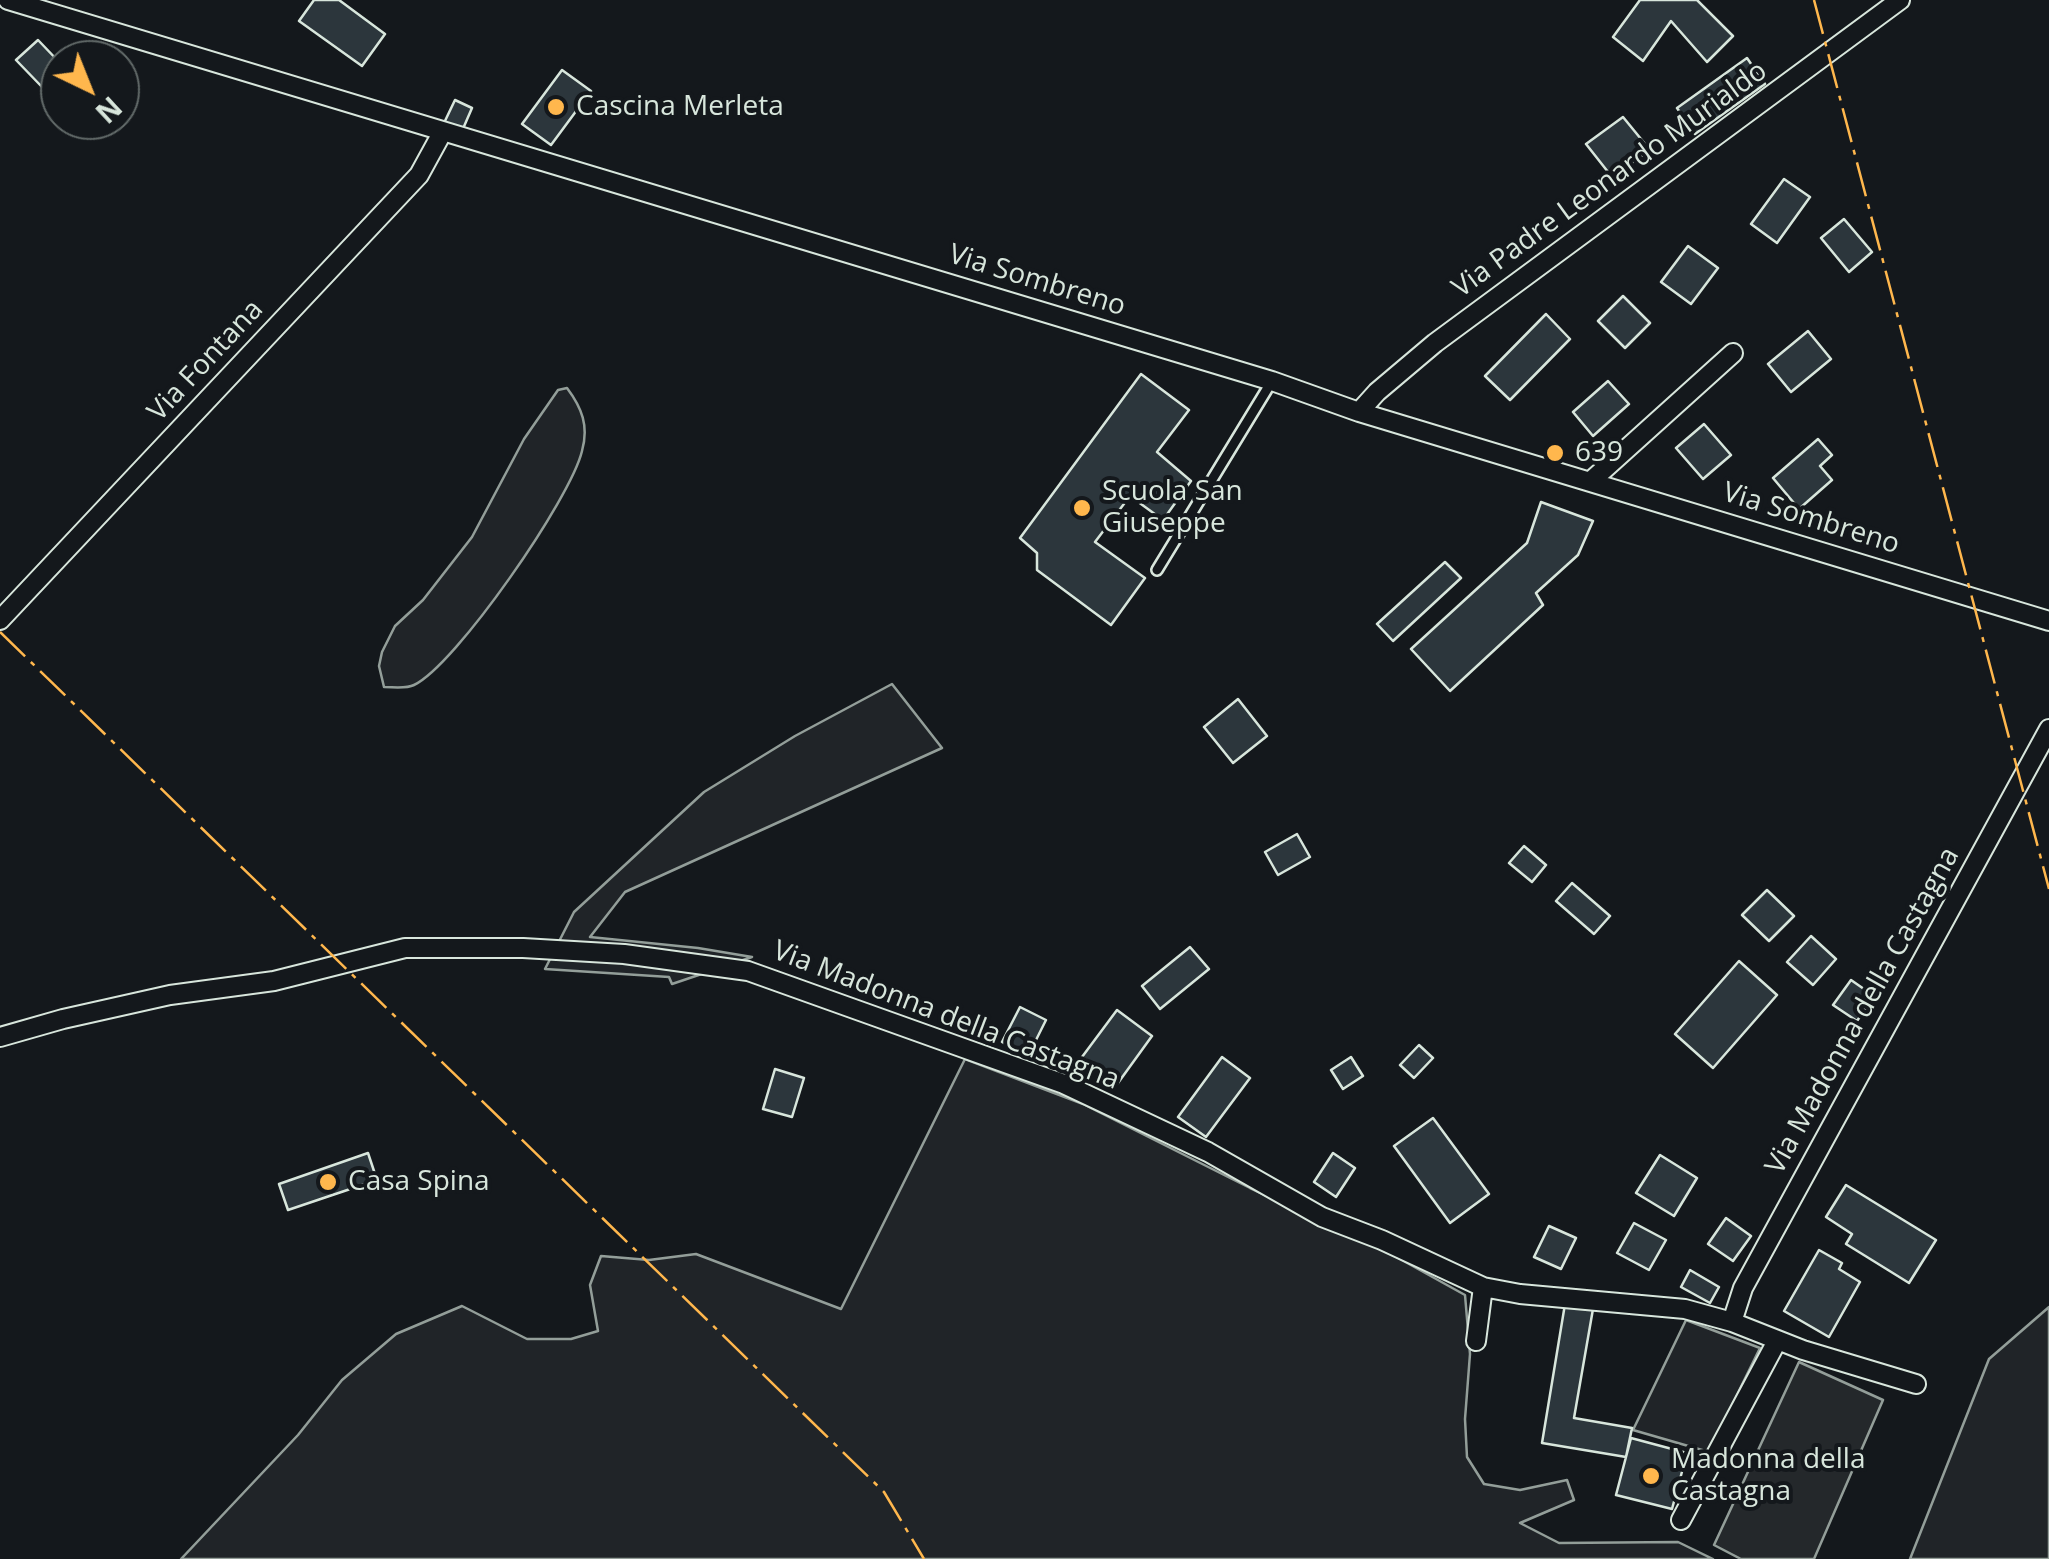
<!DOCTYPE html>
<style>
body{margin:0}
#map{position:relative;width:2049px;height:1559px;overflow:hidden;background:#14181c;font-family:"Open Sans",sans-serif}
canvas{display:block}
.north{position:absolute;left:40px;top:40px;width:100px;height:100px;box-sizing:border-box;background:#14181c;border:2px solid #626a69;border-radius:50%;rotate:137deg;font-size:28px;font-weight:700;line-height:40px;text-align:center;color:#d8e6dc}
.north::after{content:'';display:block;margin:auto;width:35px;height:45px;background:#ffb74d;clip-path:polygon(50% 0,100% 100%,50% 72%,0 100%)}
</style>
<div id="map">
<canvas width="2049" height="1559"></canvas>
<div class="north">N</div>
</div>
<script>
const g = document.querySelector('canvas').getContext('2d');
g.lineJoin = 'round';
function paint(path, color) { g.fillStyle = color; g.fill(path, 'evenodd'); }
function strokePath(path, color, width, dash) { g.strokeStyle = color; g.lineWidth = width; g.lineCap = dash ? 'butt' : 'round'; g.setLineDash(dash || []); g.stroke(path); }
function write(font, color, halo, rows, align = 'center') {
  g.font = font + ' "Open Sans",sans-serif'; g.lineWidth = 8; g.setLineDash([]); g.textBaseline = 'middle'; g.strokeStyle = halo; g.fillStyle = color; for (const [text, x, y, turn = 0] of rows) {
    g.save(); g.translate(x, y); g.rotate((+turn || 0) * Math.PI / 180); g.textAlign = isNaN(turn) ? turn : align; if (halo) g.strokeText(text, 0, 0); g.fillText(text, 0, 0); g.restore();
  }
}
const green = new Path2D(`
 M567 388C582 408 589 426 582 451 571 498 456 665 414 685 406 689 394 687 384 687L379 666 382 652 395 626 423 600 472 537 524 439 558 390Z
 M892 684 942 748 625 892 590 937 698 948 752 957 672 984 669 977 545 969 574 912 704 792 795 736Z
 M965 1059 1083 1104 1250 1188 1391 1254 1465 1295 1470 1354 1465 1419 1467 1457 1484 1484 1520 1490 1567 1480 1574 1500 1520 1523 1559 1543 1678 1542 1713 1559H181L298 1435 342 1380 396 1334 462 1306 527 1339H571L598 1331 590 1285 601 1256 649 1260 696 1254 841 1309Z
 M2049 1307V1559H1910L1989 1359Z
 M1686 1320 1760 1348 1709 1452 1633 1430Z`);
paint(green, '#202428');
strokePath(green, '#939e99', 2.5);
const parking = new Path2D(`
 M1799 1362 1883 1400 1814 1559H1741L1714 1545Z`);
paint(parking, '#24282b');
strokePath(parking, '#939e99', 2.5);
const building = new Path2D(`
 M314 0H339L385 34 362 66 299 21Z
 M1640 0H1697L1733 36 1707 62 1671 21 1643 61 1613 37Z
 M38 40 60 63V71L43 88 16 60Z
 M1747 58 1765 84 1695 134 1677 108Z
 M562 70 591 91 551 145 522 124Z
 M455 100 472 108 462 131 444 123Z
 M1623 117 1650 150 1612 177 1586 144Z
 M1784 179 1810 197 1777 243 1751 224Z
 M1844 219 1872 252 1849 272 1821 238Z
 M1688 246 1718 268 1691 304 1661 282Z
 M1623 296 1650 323 1625 348 1598 321Z
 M1546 314 1570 339 1510 400 1485 376Z
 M1808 331 1831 359 1791 392 1768 364Z
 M1141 374 1189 410 1157 452 1191 481 1163 520 1130 496 1095 542 1145 578 1111 625 1037 570V553L1020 538Z
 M1608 381 1629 404 1593 436 1573 412Z
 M1704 424 1731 455 1703 479 1676 448Z
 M1818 439 1832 455 1820 466 1832 480 1799 509 1773 478Z
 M1541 502 1593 521 1578 555 1536 593 1543 605 1450 691 1411 649 1527 543Z
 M1445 562 1461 578 1393 641 1377 624Z
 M1238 699 1267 736 1233 763 1204 727Z
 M1297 834 1310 857 1278 875 1265 852Z
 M1524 846 1546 865 1532 882 1509 863Z
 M1572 883 1610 916 1594 934 1556 901Z
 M1767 890 1794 916 1769 941 1742 915Z
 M1811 936 1836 959 1813 985 1787 962Z
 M1190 947 1209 969 1160 1009 1142 986Z
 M1739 961 1777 995 1713 1068 1675 1034Z
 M1851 980 1874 996 1857 1021 1833 1005Z
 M1020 1007 1046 1020 1028 1056 1002 1042Z
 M1117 1010 1152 1036 1118 1083 1082 1057Z
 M1419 1045 1433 1058 1414 1078 1400 1065Z
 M1222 1057 1250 1078 1206 1137 1178 1117Z
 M1351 1057 1363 1076 1343 1089 1331 1070Z
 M775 1069 804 1078 792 1117 763 1109Z
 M1433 1118 1489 1194 1450 1223 1394 1146Z
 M368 1153 377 1180 288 1210 279 1184Z
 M1333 1153 1355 1168 1336 1197 1314 1182Z
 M1660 1155 1697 1178 1674 1216 1636 1193Z
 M1846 1185 1936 1240 1909 1283 1846 1244 1852 1234 1826 1217Z
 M1726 1218 1751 1236 1733 1261 1708 1244Z
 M1634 1223 1666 1240 1649 1270 1617 1253Z
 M1549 1226 1576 1238 1561 1269 1534 1257Z
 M1819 1250 1842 1263 1839 1269 1860 1282 1829 1337 1784 1311Z
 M1690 1270 1719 1287 1710 1303 1681 1287Z
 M1565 1304 1593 1309 1574 1418 1632 1428 1626 1457 1542 1443Z
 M1631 1438 1687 1453 1672 1509 1616 1495Z`);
paint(building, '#2c363c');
strokePath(building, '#d8e6dc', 2.5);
const lane = new Path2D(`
 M1157 570 1272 381`);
const street = new Path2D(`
 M8 0 1272 381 1359 412 2049 621
 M1359 412 1377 392 1435 343 1900 0
 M1591 481 1733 353
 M0 620 419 175 442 133
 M0 1037 63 1019 170 995 274 981 405 948H523L624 954 748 971 1064 1084 1208 1152 1322 1217 1382 1240 1483 1287 1520 1294 1685 1309 1732 1322 1803 1350 1916 1384
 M1732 1322 1743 1288 2049 729
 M1476 1341 1483 1287
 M1681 1520 1777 1341`);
strokePath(lane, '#d8e6dc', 14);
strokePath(street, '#d8e6dc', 22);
strokePath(lane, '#14181c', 9);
strokePath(street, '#14181c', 18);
strokePath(new Path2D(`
 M1814 0 2049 889
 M0 632 884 1492 924 1559`), '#ffb74d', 2.5, [35, 8, 5, 8]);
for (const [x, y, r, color] of [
 [556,107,10,"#ffb74d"],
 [1555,453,10,"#ffb74d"],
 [1082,508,10,"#ffb74d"],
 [328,1182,10,"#ffb74d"],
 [1651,1476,10,"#ffb74d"]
]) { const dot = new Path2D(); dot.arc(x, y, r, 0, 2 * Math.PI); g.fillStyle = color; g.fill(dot); strokePath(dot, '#14181c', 4); }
write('28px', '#d8e6dc', '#14181c', [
 ["Cascina Merleta",576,107],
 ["639",1575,453],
 ["Scuola San",1102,492],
 ["Giuseppe",1102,524],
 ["Casa Spina",348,1182],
 ["Madonna della",1671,1460],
 ["Castagna",1671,1492]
], 'left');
write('28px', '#d8e6dc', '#14181c', [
 ["Via Padre Leonardo Murialdo",1610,180,-36],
 ["Via Sombreno",1037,281,17],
 ["Via Fontana",206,361,-47],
 ["Via Sombreno",1811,519,17],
 ["Via Madonna della Castagna",1863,1011,-61],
 ["Via Madonna della Castagna",946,1016,21]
]);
</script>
